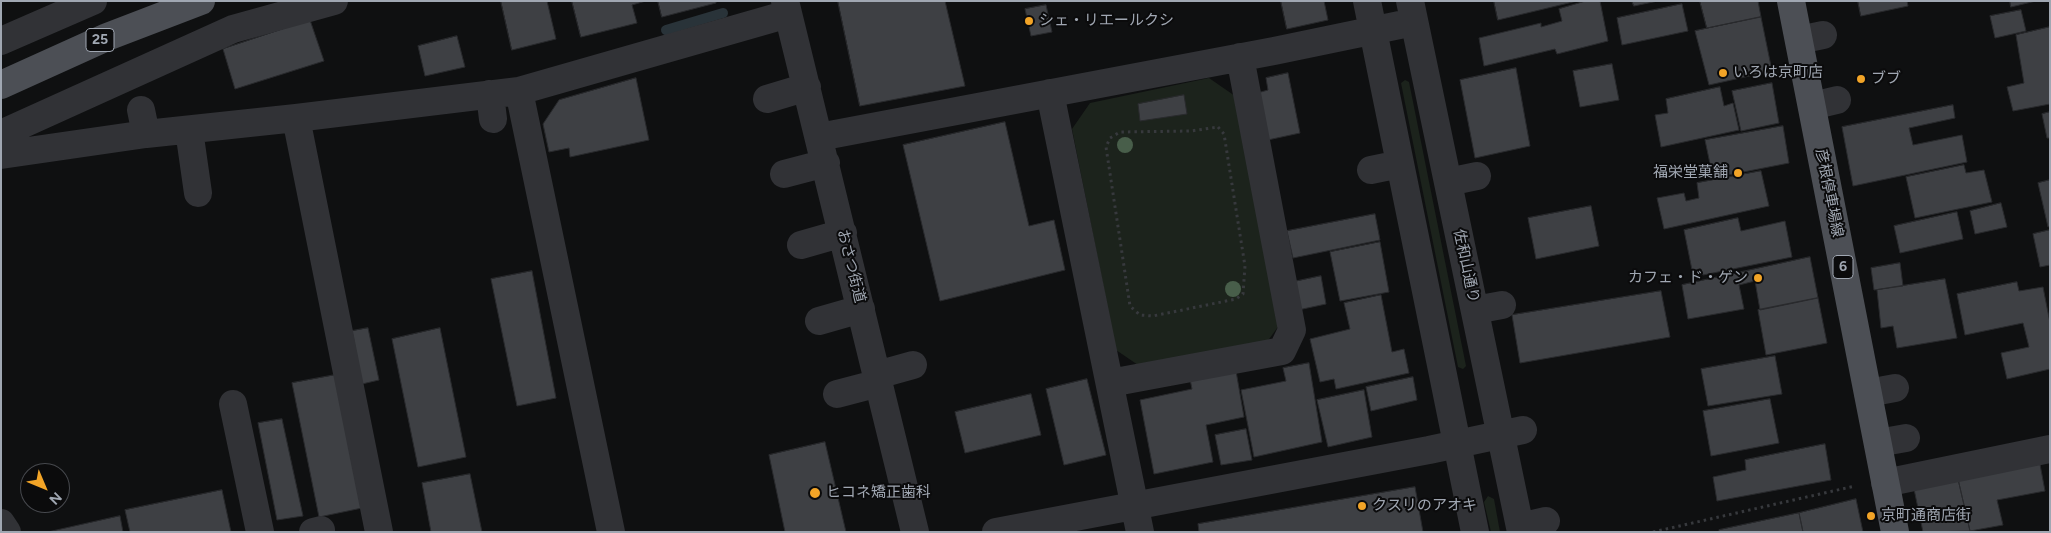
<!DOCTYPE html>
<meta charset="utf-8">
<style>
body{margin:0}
#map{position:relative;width:2051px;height:533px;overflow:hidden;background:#0f1011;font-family:Figtree,sans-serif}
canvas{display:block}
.frame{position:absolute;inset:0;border:2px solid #a0a7b2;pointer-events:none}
.north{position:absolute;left:20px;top:463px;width:50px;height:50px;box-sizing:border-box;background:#0b0b0c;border:1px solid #47494e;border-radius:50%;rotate:135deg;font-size:14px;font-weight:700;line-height:20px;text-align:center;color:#a0a7b2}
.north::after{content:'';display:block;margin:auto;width:18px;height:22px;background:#f2a427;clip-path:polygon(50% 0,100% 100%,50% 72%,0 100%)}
</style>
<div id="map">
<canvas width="2051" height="533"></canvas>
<div class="frame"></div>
<div class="north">N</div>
</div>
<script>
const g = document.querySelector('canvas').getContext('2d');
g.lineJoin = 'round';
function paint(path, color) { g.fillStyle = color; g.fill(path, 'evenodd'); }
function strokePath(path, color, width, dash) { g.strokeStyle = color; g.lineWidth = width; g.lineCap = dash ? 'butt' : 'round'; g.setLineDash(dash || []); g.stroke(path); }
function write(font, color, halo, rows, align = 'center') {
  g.font = font + ' Figtree,"Noto Sans JP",sans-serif'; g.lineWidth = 4; g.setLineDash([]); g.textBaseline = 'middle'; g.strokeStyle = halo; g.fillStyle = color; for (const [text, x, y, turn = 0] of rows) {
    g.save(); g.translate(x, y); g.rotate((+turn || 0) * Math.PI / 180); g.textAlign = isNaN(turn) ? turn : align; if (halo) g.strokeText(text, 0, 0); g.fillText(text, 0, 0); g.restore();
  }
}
paint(new Path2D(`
 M1209 78 1235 96 1280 324 1267 342 1141 367 1116 350 1072 129 1090 103Z
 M1405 80 1409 82 1466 366 1463 369 1458 367 1401 83Z
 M1488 496 1494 499 1500 532H1491L1484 502Z`), '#1c231c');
strokePath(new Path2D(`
 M666 30 723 13`), '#293339', 10);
const building = new Path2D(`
 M501 1H547L556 39 512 50Z
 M572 1H646L632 5 637 23 581 37Z
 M658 1H716V3L662 17Z
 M838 1H945L965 86 860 106Z
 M1281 1H1324L1328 20 1287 29Z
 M1494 1H1577L1498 20Z
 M1586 1H1600L1608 41 1557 54 1555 49 1484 66 1479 38 1541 23V27L1562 21 1559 9Z
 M1632 1H1658L1634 6Z
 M1700 1H1758L1761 17 1707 28Z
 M1858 1H1907L1908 6 1861 16Z
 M2010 1H2036L2011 7Z
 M1682 4 1688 31 1622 45 1617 18Z
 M1046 5 1052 32 1031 36 1025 9Z
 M2021 10 2026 31 1995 38 1990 16Z
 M1761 17 1772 71 1709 85 1695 31Z
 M310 20 324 61 235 89 223 49Z
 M2050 27V104L2013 111 2007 87 2024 83 2016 35Z
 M457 36 465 67 425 76 418 46Z
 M1612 64 1619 100 1580 107 1573 71Z
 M1516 68 1530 146 1475 158 1460 80Z
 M1288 73 1300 133 1263 141 1254 94 1268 90 1266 78Z
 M636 78 649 140 570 157 569 148 549 152 543 124 559 100Z
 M1772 83 1779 123 1741 131 1732 91Z
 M1720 87 1724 106 1733 103 1739 130 1661 147 1655 115 1668 113 1666 99Z
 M1184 95 1187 114 1140 121 1138 104Z
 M1953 105 1955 118 1909 128 1913 145 1962 135 1967 162 1853 186 1842 127Z
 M2050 112V138H2047L2042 114Z
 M1005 122 1029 226 1054 220 1065 270 940 301 903 145Z
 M1783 126 1789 163 1713 178 1705 140Z
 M1964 165 1966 173 1984 170 1992 202 1915 218 1906 177Z
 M1761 171 1769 206 1664 229 1657 198 1684 193 1686 201 1699 198 1697 183Z
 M2050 180V226L2048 227 2038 183Z
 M2001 203 2007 227 1975 234 1970 211Z
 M1591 206 1599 246 1536 259 1528 218Z
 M1957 212 1963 239 1900 253 1894 226Z
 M1375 214 1380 240 1293 258 1287 231Z
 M1738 218 1741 231 1785 221 1792 257 1703 275 1701 269 1692 270 1684 230Z
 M2050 230V265L2040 267 2033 234Z
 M1380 242 1389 292 1340 301 1330 252Z
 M1810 257 1818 298 1760 310 1755 281 1739 285 1744 309 1688 319 1682 285Z
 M1900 263 1903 286 1874 290 1871 268Z
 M532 271 556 398 517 406 491 279Z
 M1321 276 1326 304 1298 310 1293 282Z
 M1945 279 1957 338 1897 348 1893 326 1881 328 1877 290Z
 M2017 282 2019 291 2043 287 2050 323V369L2007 379 2001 353 2029 347 2023 323 1965 335 1957 294Z
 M1661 291 1670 337 1520 363 1512 315Z
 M1381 295 1392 352 1404 349 1409 373 1336 389 1334 379 1320 382 1310 339 1350 329 1344 303Z
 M1818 298 1827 343 1766 355 1758 310Z
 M368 328 379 380 362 384 352 331Z
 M440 328 466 457 418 467 392 339Z
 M1775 356 1782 394 1708 406 1701 369Z
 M1309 363 1322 442 1254 457 1241 390 1286 381 1283 368Z
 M1236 371 1244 417 1206 425 1213 462 1154 474 1140 400 1192 389 1190 379Z
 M335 375 362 508 319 517 292 383Z
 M1413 377 1417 400 1371 411 1366 387Z
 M1087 379 1106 455 1064 465 1046 389Z
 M1364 390 1372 437 1328 447 1317 400Z
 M1031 394 1041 435 965 453 955 412Z
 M1770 399 1779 443 1711 456 1703 411Z
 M282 419 303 516 277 520 258 423Z
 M1246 429 1252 460 1221 465 1215 435Z
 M825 442 846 532H785L769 455Z
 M1825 444 1831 480 1717 501 1713 477 1746 470 1745 460Z
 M2039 459 2045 491 1997 500 2003 525 1970 531 1958 479Z
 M470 474 482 532H431L422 483Z
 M1958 479 1970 531 1923 532 1914 489Z
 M1415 487 1423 532H1199L1198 524Z
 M222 490 231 532H130L125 510Z
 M1856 499 1863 532H1803L1799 513Z
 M1799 513 1803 532H1719V530Z
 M120 516 123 532H48Z`);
paint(building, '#3e4044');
strokePath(building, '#292a2d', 1);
strokePath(new Path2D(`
 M1218 127 1224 134 1245 266 1243 294 1236 299 1153 316 1140 315 1130 306 1106 147 1110 138 1120 132 1191 131Z
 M1653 532 1855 486`), '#37393d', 3, [2.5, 4]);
strokePath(new Path2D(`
 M785 1 915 532
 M1367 1 1475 532
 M1410 1 1521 532
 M1799 40 1823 35
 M1 41 93 1
 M519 91 611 532
 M1050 93 1140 532
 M490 94 493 119
 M767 99 807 87
 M1812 106 1837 100
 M141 110 146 134
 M296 118 379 532
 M189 130 198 193
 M1 134 233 29 334 1
 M819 137 1274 51 1414 22
 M1 155 146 134 296 118 519 91 788 14
 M1371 170 1400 164
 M784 174 826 163
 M1448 182 1477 176
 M801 245 843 233
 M1475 310 1502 305
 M819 321 861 309
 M877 375 913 365
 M1110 383 1282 351 1292 330 1240 57
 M1868 393 1895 388
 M837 394 879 383
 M233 404 260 532
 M1878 443 1906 438
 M1885 483 2050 449
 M1 523 7 532
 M1520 527 1546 521
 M313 532 321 530
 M996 532 1429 450 1523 430`), '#313236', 28);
strokePath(new Path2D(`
 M1791 1 1895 532
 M1 85 107 37 201 1`), '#4c4f55', 28);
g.fillStyle = '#485e4a';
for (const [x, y] of [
 [1125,145],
 [1233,289]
]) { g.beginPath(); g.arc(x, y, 8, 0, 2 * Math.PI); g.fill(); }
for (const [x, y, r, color] of [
 [1029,21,5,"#f2a427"],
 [1723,73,5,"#f2a427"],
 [1861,79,5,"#f2a427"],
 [1738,173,5,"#f2a427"],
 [1758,278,5,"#f2a427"],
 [815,493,6,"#f2a427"],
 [1362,506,5,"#f2a427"],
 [1871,516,5,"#f2a427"]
]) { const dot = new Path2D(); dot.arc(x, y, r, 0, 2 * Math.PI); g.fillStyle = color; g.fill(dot); strokePath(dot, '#0b0b0c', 2); }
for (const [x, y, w] of [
 [100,40,28],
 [1843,267,20]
]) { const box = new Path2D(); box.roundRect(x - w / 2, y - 11.5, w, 23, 4); g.fillStyle = '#0b0b0c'; g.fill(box); strokePath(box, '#a0a7b2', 1); }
write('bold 14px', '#a0a7b2', null, [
 ["25",100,40],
 ["6",1843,267]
]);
write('15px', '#a0a7b2', '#0b0b0c', [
 ["シェ・リエールクシ",1039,21],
 ["いろは京町店",1733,73],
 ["ブブ",1871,79],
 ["福栄堂菓舗",1728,173,"right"],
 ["カフェ・ド・ゲン",1748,278,"right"],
 ["ヒコネ矯正歯科",826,493],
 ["クスリのアオキ",1372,506],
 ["京町通商店街",1881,516]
], 'left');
write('15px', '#a0a7b2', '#0b0b0c', [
 ["彦根停車場線",1829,193,79],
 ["おさつ街道",851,266,76],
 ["佐和山通り",1466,266,78]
]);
</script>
